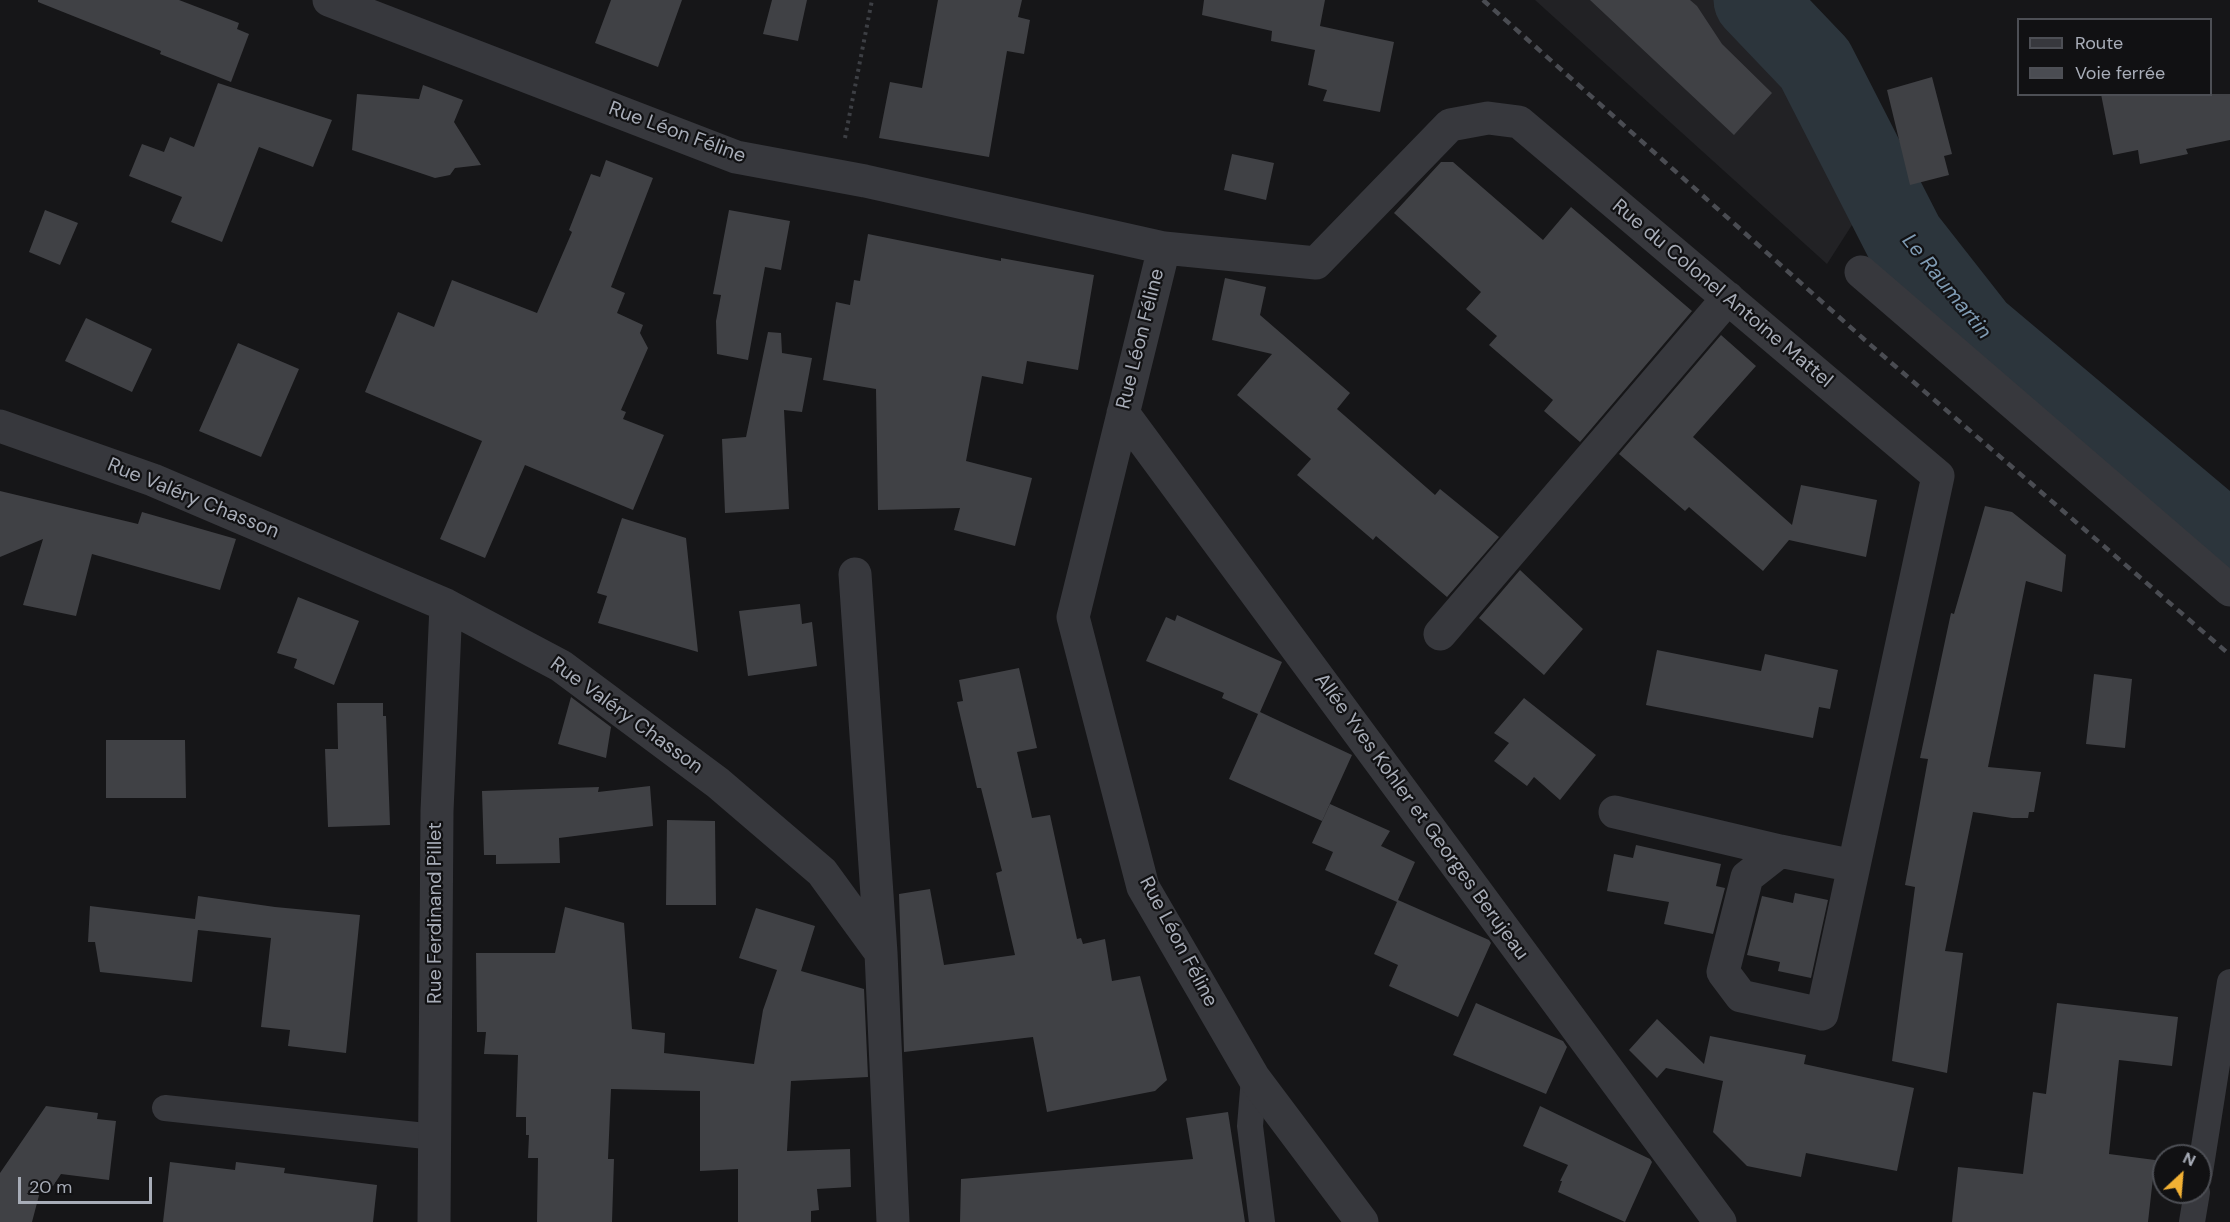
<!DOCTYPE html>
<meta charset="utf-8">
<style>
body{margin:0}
#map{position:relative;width:2230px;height:1222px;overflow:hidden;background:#161618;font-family:"DM Sans",sans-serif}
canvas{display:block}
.legend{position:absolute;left:2017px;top:18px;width:195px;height:78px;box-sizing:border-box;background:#111113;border:2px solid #4d4f55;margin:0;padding:8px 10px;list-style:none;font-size:18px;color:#a8adb8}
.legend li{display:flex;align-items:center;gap:12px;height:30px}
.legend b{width:30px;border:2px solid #4d4f55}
.north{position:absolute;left:2152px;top:1144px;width:60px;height:60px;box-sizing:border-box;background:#111113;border:2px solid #4d4f55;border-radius:50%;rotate:26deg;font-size:16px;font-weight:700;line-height:24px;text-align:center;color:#a8adb8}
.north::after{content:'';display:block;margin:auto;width:21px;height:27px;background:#f2b134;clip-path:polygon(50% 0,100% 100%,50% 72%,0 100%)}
.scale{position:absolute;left:18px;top:1177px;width:134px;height:27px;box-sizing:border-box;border:3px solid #a8adb8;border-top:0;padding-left:8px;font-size:18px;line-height:21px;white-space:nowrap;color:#a8adb8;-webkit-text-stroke:4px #111113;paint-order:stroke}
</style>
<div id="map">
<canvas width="2230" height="1222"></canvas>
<ul class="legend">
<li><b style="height:8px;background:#37383d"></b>Route</li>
<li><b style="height:8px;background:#4a4c52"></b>Voie ferrée</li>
</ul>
<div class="north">N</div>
<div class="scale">20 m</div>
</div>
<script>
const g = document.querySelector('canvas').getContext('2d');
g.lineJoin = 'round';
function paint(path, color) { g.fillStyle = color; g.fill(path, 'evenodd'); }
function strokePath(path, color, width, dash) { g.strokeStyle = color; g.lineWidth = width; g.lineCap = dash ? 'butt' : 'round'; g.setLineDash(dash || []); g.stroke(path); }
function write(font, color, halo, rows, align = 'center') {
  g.font = font + ' "DM Sans",sans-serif'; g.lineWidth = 4.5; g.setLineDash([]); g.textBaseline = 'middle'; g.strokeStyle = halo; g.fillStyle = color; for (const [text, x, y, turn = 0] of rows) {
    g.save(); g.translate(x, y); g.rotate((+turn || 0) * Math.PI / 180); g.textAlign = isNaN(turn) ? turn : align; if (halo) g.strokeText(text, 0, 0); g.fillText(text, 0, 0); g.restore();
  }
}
paint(new Path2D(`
 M1535 0H1757L1796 47 1866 203 1827 264Z`), '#222225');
strokePath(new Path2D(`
 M1754 0 1815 64 1904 238 1977 331 2230 544`), '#2c353c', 81);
paint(new Path2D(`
 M38 0H179L239 23 237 29 249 34 231 82 160 54 161 51 38 2Z
 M611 0H682L658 67 595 43Z
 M772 0H807L798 41 763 34Z
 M938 0H1022L1018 17 1030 20 1024 54 1007 51 989 157 879 138 890 82 922 88Z
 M1204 0H1325L1320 26 1394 42 1380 112 1323 101 1327 90 1308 85 1315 50 1271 41 1272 31 1202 15Z
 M1590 0H1690L1697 6 1722 44 1772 93 1734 135Z
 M1932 77 1952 154 1944 156 1949 175 1910 185 1887 90Z
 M218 83 332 120 313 167 259 147 222 242 171 222 182 197 129 176 142 144 164 152 170 137 194 147Z
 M423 85 463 100 454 122 481 165 455 168 450 175 435 178 352 150 357 94 419 99Z
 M2101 94H2230V140L2186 149 2188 154 2140 164 2138 150 2113 155Z
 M1232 154 1274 163 1266 200 1224 190Z
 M606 160 653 178 611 287 625 293 617 313 643 325 640 333 648 348 621 410 626 412 623 419 664 435 633 510 525 465 485 558 440 539 482 441 365 392 398 312 434 327 452 280 537 313 572 232 569 230 591 174 600 177Z
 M1441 162H1453L1543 240 1571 207 1692 311 1580 442 1544 411 1553 400 1489 345 1497 336 1466 309 1481 292 1394 213Z
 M45 210 78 223 60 265 29 252Z
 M729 210 790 221 781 270 765 267 748 360 717 354 716 321 721 295 713 294Z
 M868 234 1001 261V258L1094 275 1078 370 1027 361 1023 384 982 376 966 461 1032 478 1015 546 954 530 960 508 878 510 876 389 823 380 836 302 850 305 854 280 860 281Z
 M1225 278 1266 287 1260 315 1350 393 1337 409 1435 495 1440 489 1499 537 1447 597 1376 536 1373 540 1297 475 1311 459 1237 395 1272 354 1212 340Z
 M86 318 152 349 132 392 65 361Z
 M768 332 781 333 782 353 812 358 802 412 784 410 789 509 725 513 722 439 746 437Z
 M1721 335 1756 366 1693 437 1792 525 1801 485 1877 500 1866 557 1789 540 1763 571 1689 507 1685 511 1619 454Z
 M238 343 299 369 261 457 199 431Z
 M0 491 138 524 142 512 236 539 220 590 92 554 76 616 23 605 43 539 0 557Z
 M1985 506 2012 512 2066 555 2062 592 2026 581 1988 767 2041 772 2034 812H2029L2028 818H2012L1973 812 1945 951 1963 953 1947 1073 1892 1061 1915 887 1905 885 1928 759 1920 758 1951 613 1954 614Z
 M622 518 686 538 698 652 598 623 607 596 597 593Z
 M1520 570 1583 629 1544 675 1479 618Z
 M298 597 359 621 334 685 294 668 297 659 277 653Z
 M800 604 802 624 812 622 817 666 748 676 739 611Z
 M1177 615 1282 662 1260 712 1352 755 1322 821 1229 779 1258 714 1222 698 1224 693 1146 661 1166 617 1175 621Z
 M1657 650 1761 671 1765 654 1838 670 1830 709 1819 707 1813 738 1646 705Z
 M1019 668 1037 748 1017 752 1032 818 1050 815 1077 939 1081 938 1083 944 1105 939 1112 981 1140 976 1167 1080 1155 1091 1047 1112 1033 1037 904 1052 899 894 930 889 944 965 1015 955 996 873 1002 871 981 788H977L957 702 963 701 959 680Z
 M2094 674 2132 679 2125 748 2086 744Z
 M571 697 611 727 606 758 558 744Z
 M1524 698 1596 755 1560 800 1534 777 1527 786 1494 761 1509 743 1494 733Z
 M337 703H383V716H386L390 825 328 827 325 749H338Z
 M106 740H185L186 798H106Z
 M650 786 653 826 559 838 560 863 496 864V855H484L482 791 599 787 598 792Z
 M1330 804 1390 831 1381 846 1415 862 1398 900 1489 940 1491 943 1458 1017 1389 986 1398 965 1374 954 1397 902 1325 870 1333 852 1312 843Z
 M667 820 715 821 716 905H666Z
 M1636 845 1721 864 1716 886 1725 888 1713 934 1664 924 1669 902 1607 891 1614 854 1633 858Z
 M1795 893 1828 900 1811 978 1778 971 1780 962 1747 955 1762 896 1793 903Z
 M198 896 275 907 360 915 346 1053 288 1046 290 1030 261 1027 271 938 198 930 192 982 100 972 95 942H88L90 906 195 919Z
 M565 907 624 923 632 1029 665 1033 664 1053 754 1064 763 1010 777 970 739 958 756 908 815 926 801 971 864 989 868 1077 791 1081 787 1151 850 1149 851 1187 817 1189 819 1210 811 1211V1222H738V1169L700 1171V1091L611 1089 608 1159H614L612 1222H537L538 1158H528L529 1135H526V1117H516L518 1055 484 1054 486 1032H477L476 953H555Z
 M1476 1003 1563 1041 1567 1047 1546 1094 1453 1055Z
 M2057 1003 2178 1017 2172 1066 2119 1060 2109 1154 2155 1160 2148 1222H1952L1958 1167 2023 1174 2033 1092 2046 1094Z
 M1657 1019 1704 1064 1710 1036 1806 1055 1804 1064 1914 1088 1897 1171 1806 1153 1801 1177 1747 1166 1713 1132 1723 1081 1666 1068 1657 1078 1629 1050Z
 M46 1106 98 1113 97 1119 116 1121 109 1180 61 1174 53 1186 42 1184 32 1222H0V1173Z
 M1540 1106 1650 1159 1652 1162 1625 1222 1558 1192 1562 1181H1560L1568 1165 1523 1146Z
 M1228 1112 1245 1222H960L961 1179 1193 1159 1186 1118Z
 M170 1162 235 1170 236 1162 285 1168 284 1173 377 1185 373 1222H163Z`), '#404145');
strokePath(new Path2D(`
 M845 138 872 0`), '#3d3f44', 4, [3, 4.5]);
strokePath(new Path2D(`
 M1254 1078 1250 1126 1262 1222
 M165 1108 435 1137
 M2200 1172 2230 982
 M2192 1222 2197 1192`), '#37383d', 26);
strokePath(new Path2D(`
 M329 0 736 157 865 181 1164 248 1316 263 1450 125 1488 118 1519 122 1938 476 1822 1014 1741 996 1723 972 1747 877 1780 851 1854 866
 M1164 248 1073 617 1143 887 1254 1078 1362 1222
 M1861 272 2230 590
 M1123 413 1720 1222
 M0 426 153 480 446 605 561 666 718 783 822 872 881 953 893 1222
 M855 574 881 953
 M1440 634 1728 298
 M1615 812 1780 851
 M434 1222 437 811 446 605`), '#37383d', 33);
strokePath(new Path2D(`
 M1483 0 1866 341 2230 655`), '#4a4c52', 4.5, [8, 6]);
write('20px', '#a8adb8', '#111113', [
 ["Rue Léon Féline",677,133,20],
 ["Rue du Colonel Antoine Mattel",1722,294,40],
 ["Rue Léon Féline",1141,339,-76],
 ["Rue Valéry Chasson",193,499,22],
 ["Rue Valéry Chasson",626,716,36],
 ["Allée Yves Kohler et Georges Berujeau",1421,817,54],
 ["Rue Ferdinand Pillet",436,913,-90],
 ["Rue Léon Féline",1178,942,62]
]);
write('italic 21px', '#7f9bb3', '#111113', [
 ["Le Raumartin",1946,287,51]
]);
</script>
